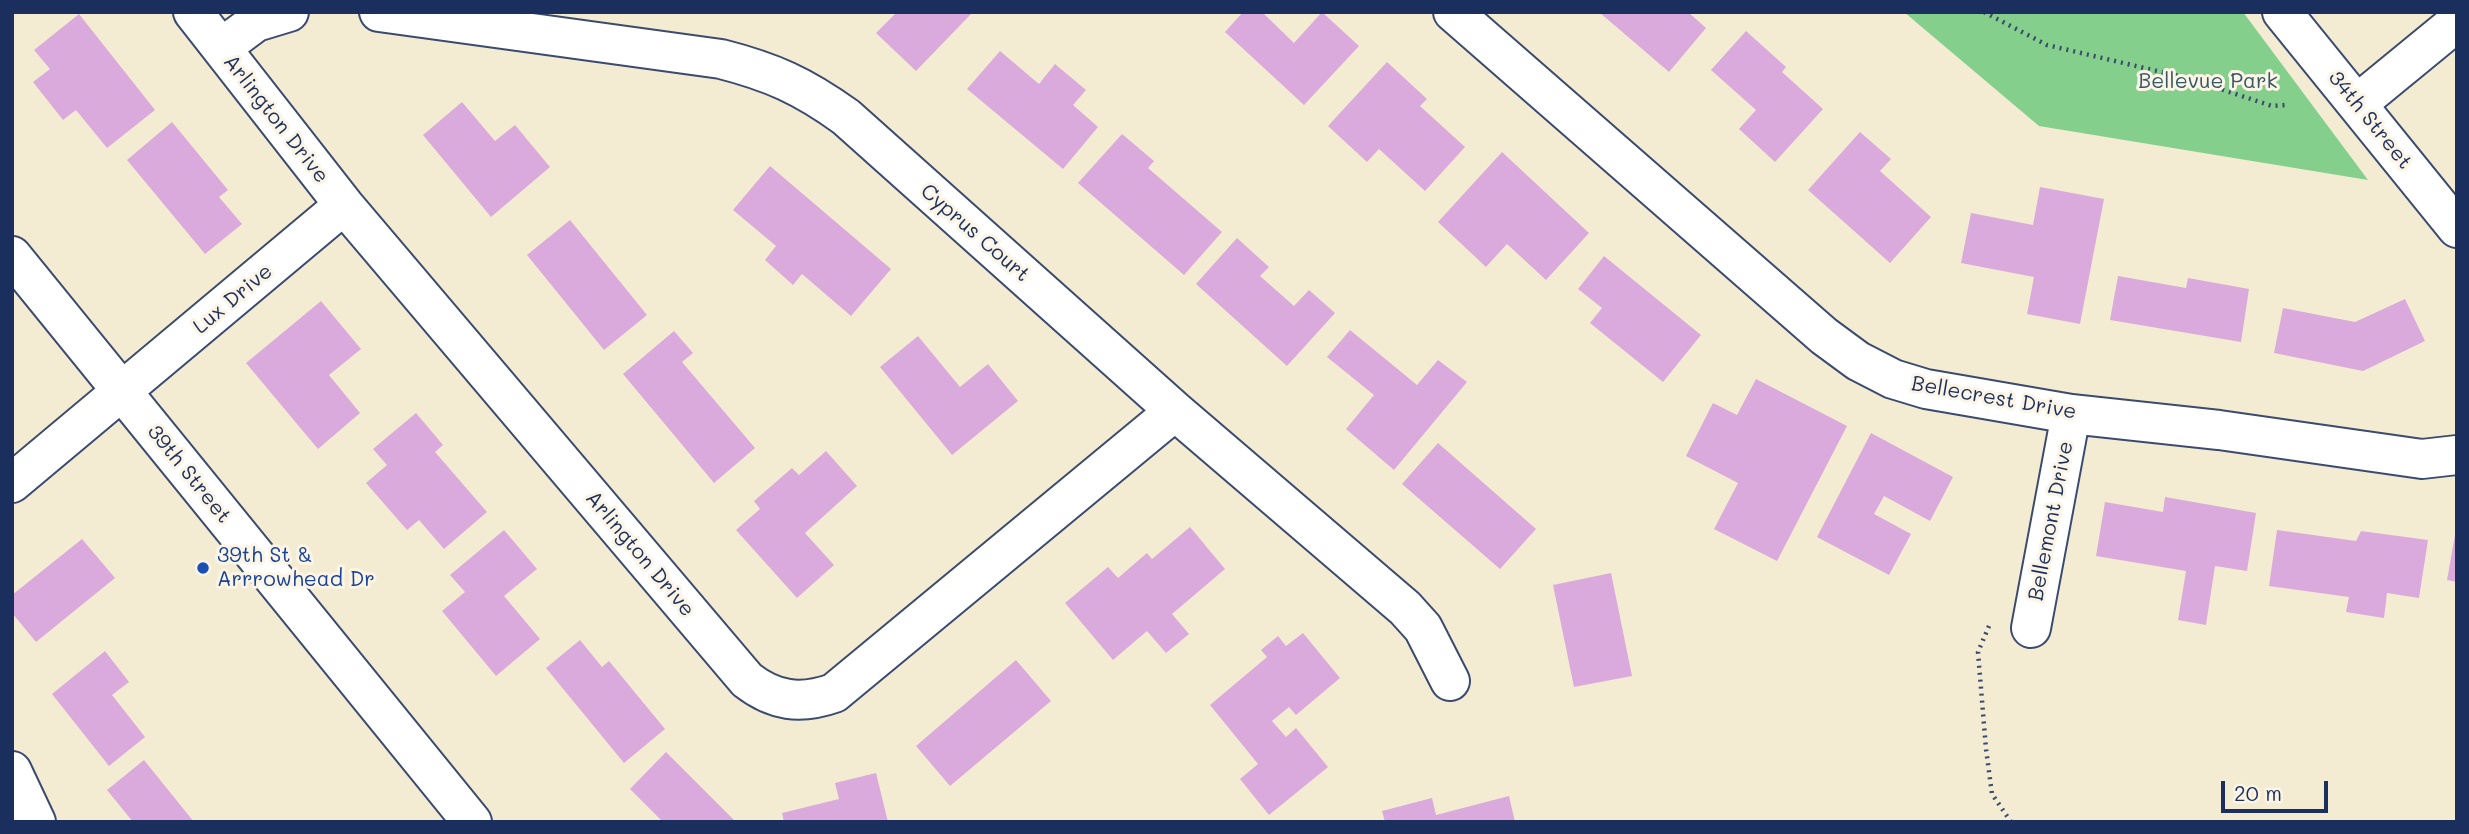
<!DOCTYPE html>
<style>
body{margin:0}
#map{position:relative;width:2469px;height:834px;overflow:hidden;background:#f3ecd2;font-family:Mali,sans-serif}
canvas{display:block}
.frame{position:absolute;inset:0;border:14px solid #1b2f5e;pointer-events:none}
.scale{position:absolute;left:2221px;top:781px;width:107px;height:32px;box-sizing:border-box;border:4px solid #1b2f5e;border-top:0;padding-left:9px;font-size:21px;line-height:24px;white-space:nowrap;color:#1b2f5e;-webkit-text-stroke:5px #fcf5e5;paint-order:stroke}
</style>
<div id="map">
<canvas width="2469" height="834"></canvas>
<div class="frame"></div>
<div class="scale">20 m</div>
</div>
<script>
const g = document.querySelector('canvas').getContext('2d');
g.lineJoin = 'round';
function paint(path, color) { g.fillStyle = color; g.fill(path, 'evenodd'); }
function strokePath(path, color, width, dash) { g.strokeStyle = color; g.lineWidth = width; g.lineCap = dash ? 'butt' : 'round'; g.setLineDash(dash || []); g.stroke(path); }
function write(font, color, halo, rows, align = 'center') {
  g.font = font + ' Mali,sans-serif'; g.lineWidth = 6; g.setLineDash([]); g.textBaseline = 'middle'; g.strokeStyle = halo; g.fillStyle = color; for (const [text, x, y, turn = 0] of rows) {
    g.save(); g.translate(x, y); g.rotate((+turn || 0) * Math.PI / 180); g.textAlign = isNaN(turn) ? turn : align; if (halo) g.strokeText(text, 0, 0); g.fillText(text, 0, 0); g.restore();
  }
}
paint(new Path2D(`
 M1904 12H2243L2368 180 2039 126Z`), '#84cf8c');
paint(new Path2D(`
 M893 12H973L916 71 876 33 895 14Z
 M1243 12H1262L1294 43 1322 12 1359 46 1304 105 1225 32Z
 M1599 12H1688L1706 28 1669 72Z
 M79 14 155 110 107 148 76 110 63 120 33 82 50 69 34 50Z
 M1746 31 1786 67 1782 72 1823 109 1775 162 1739 129 1756 110 1711 70Z
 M1000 51 1039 84 1055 64 1086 90 1073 105 1098 127 1063 169 967 89Z
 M1387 62 1427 99 1420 106 1465 147 1425 191 1379 149 1367 162 1328 126Z
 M462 102 495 141 515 125 550 167 491 217 423 135Z
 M172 122 228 190 219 197 242 224 205 254 127 160Z
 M1860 132 1891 159 1880 171 1931 217 1890 263 1808 190Z
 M1122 134 1154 161 1148 168 1222 232 1184 275 1078 183Z
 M1502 152 1589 233 1546 280 1507 244 1486 267 1438 222Z
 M770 166 891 269 851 316 802 274 793 285 765 260 776 246 733 210Z
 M2040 187 2104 199 2080 324 2027 314 2034 277 1961 263 1971 213 2033 225Z
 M570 220 647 315 604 350 527 255Z
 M1237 238 1269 267 1260 276 1294 306 1309 290 1335 313 1287 366 1196 284Z
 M1604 256 1701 335 1663 382 1590 323 1602 308 1578 289Z
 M2118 276 2186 288 2188 278 2249 289 2241 342 2110 320Z
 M2405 299 2425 341 2363 371 2274 353 2283 308 2355 322Z
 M321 301 361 349 329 375 360 413 318 449 246 363Z
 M1350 330 1417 385 1438 360 1467 382 1394 470 1346 429 1374 395 1327 357Z
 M674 331 693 353 682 362 755 448 714 483 623 374Z
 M918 336 960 387 988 364 1018 401 952 455 880 367Z
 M1756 379 1847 426 1777 561 1714 529 1738 483 1686 456 1713 403 1737 415Z
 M416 413 443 445 435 452 487 512 444 549 419 520 407 530 366 483 387 465 373 449Z
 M1871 433 1953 477 1930 521 1884 496 1874 514 1911 534 1889 575 1817 537Z
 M1438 443 1536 529 1500 569 1402 484Z
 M826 451 857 486 805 533 834 565 797 598 736 530 760 509 754 501 792 468 799 475Z
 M2165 497 2256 513 2247 571 2215 566 2206 625 2178 620 2186 571 2096 556 2105 502 2163 512Z
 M1190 527 1225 569 1172 614 1189 634 1166 653 1147 631 1113 660 1065 603 1108 567 1118 578 1147 553 1152 559Z
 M504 530 537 569 504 596 540 639 496 676 442 611 465 592 450 575Z
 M2277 530 2356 541 2361 531 2428 540 2419 598 2387 593 2384 618 2346 612 2349 597 2269 586Z
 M2455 535H2457V582L2447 580Z
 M82 539 115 578 36 642 12 613V595Z
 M1611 573 1632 676 1574 687 1553 585Z
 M1303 633 1340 678 1296 715 1289 707 1272 721 1286 737 1296 728 1328 767 1269 815 1240 779 1258 764 1210 705 1267 657 1261 650 1278 636 1286 646Z
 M580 640 602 667 609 661 665 729 624 763 546 668Z
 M105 651 129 682 112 695 145 737 109 766 52 694Z
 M1016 660 1051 701 950 786 916 746Z
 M666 752 736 822H663L630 789Z
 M144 760 194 822H133L107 790Z
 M876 773 888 822H784L782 813 839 799 835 783Z
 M1509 796 1515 822H1385L1382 811 1432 798 1436 815Z`), '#dbaadc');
const minor = new Path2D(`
 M193 12 344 205 747 680C774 701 800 705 834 693L1175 411
 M379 12 721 59C772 72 803 86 846 117L1175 411 1405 608 1423 628 1450 681
 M1453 12 1824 336 1858 361 1893 379 1926 389 2071 414 2219 430 2422 459 2457 455
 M2282 12 2457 228
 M221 48 256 22 289 12
 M2357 104 2457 22
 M12 483 344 205
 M2031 628 2071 414
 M12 771 36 822`);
const secondary = new Path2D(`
 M12 256 472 822`);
strokePath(minor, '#3b4b6f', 42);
strokePath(secondary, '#3b4b6f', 42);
strokePath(new Path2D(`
 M1984 12 2047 45 2187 78 2272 106 2286 105
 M1989 626 1978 652 1986 749 1992 794 2011 822`), '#3b4b6f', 4.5, [2, 5]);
strokePath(minor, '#fff', 38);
strokePath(secondary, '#fff', 38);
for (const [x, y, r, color] of [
 [203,568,7,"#1a4fb4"]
]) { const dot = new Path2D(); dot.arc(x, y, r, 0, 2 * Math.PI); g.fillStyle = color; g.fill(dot); strokePath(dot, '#fcf5e5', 2.5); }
write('21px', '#35576a', '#fcf5e5', [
 ["Bellevue Park",2208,82]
]);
write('21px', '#1b2f5e', '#fcf5e5', [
 ["Arlington Drive",276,119,52],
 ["34th Street",2370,120,51],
 ["Cyprus Court",975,233,41],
 ["Lux Drive",233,299,-40],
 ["Bellecrest Drive",1994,398,10],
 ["39th Street",189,474,51],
 ["Bellemont Drive",2051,521,-79],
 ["Arlington Drive",640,554,50]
]);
write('21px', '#164399', '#fcf5e5', [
 ["39th St &",217,556],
 ["Arrrowhead Dr",217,580]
], 'left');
</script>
